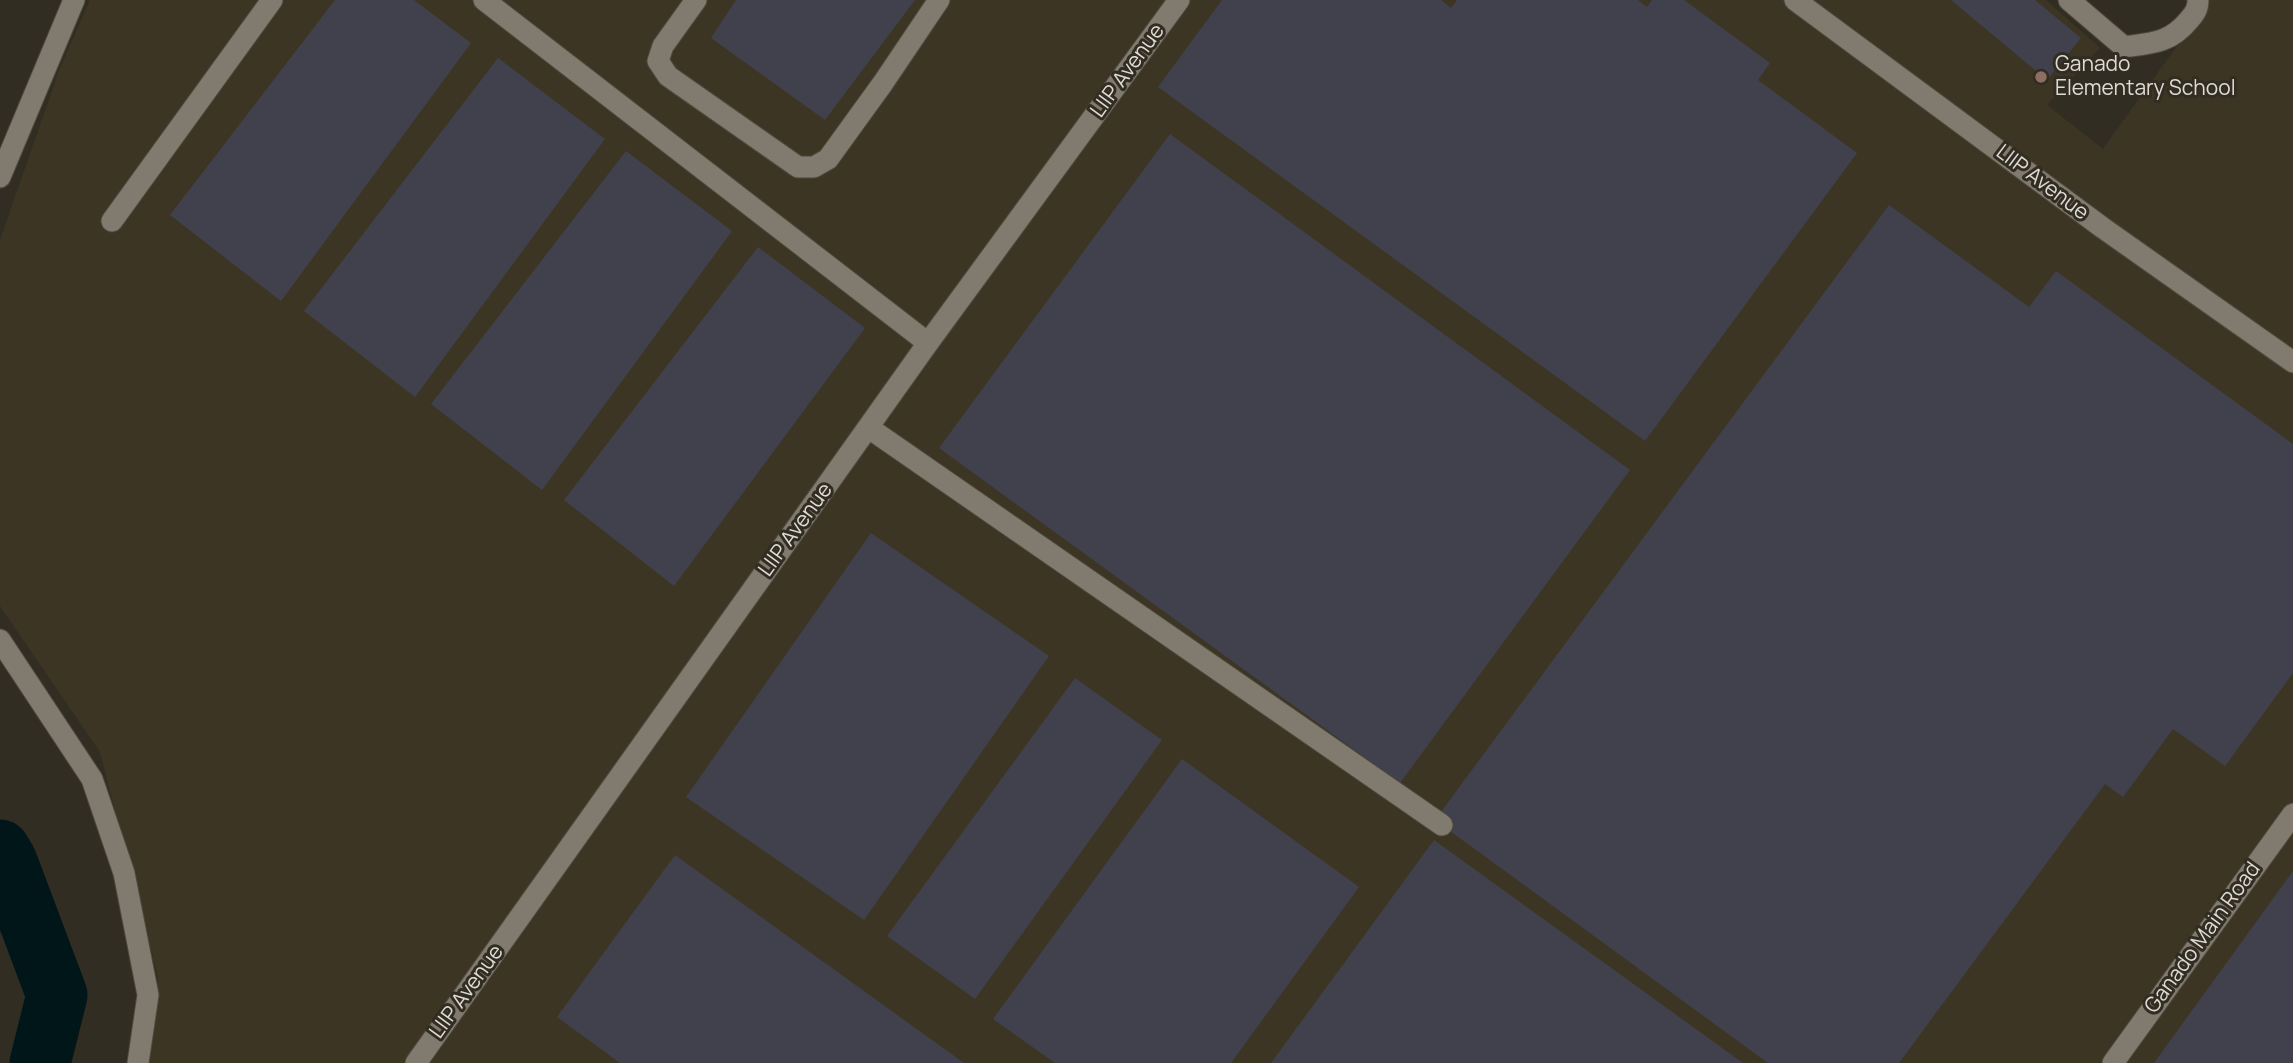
<!DOCTYPE html>
<style>
body{margin:0}
canvas{display:block;background:#322d22}
</style>
<canvas width="2293" height="1063"></canvas>
<script>
const g = document.querySelector('canvas').getContext('2d');
g.lineJoin = 'round';
function paint(path, color) { g.fillStyle = color; g.fill(path, 'evenodd'); }
function strokePath(path, color, width, dash) { g.strokeStyle = color; g.lineWidth = width; g.lineCap = dash ? 'butt' : 'round'; g.setLineDash(dash || []); g.stroke(path); }
function write(font, color, halo, rows, align = 'center') {
  g.font = font + ' Manrope,sans-serif'; g.lineWidth = 6; g.setLineDash([]); g.textBaseline = 'middle'; g.strokeStyle = halo; g.fillStyle = color; for (const [text, x, y, turn = 0] of rows) {
    g.save(); g.translate(x, y); g.rotate((+turn || 0) * Math.PI / 180); g.textAlign = isNaN(turn) ? turn : align; if (halo) g.strokeText(text, 0, 0); g.fillText(text, 0, 0); g.restore();
  }
}
paint(new Path2D(`
 M90 0H2046L2100 48 2047 105 2103 149 2210 0H2293V1063H148L158 977 100 752 0 606V240L60 68Z`), '#3c3523');
strokePath(new Path2D(`
 M0 850 7 862 57 995 40 1063`), '#011618', 61);
paint(new Path2D(`
 M335 0H414L471 43 281 301 170 215Z
 M736 0H915L825 120 711 38Z
 M1222 0H1441L1451 8 1457 0H1638L1647 7 1652 0H1684L1770 63 1758 80 1857 153 1645 441 1158 87Z
 M1951 0H2035L2081 38 2047 80Z
 M498 58 605 139 415 397 304 311Z
 M1170 134 1630 470 1400 783 939 448Z
 M626 151 732 231 542 490 431 404Z
 M1889 205 2029 307 2056 271 2293 444V673L2225 766 2173 729 2123 797 2105 784 1899 1063H1768L1435 820Z
 M758 247 865 328 674 586 564 500Z
 M871 533 1049 656 864 920 686 797Z
 M1075 678 1162 740 975 999 887 936Z
 M1182 759 1359 887 1231 1063H1055L993 1019Z
 M1434 840 1743 1063H1271Z
 M675 855 964 1063H620L557 1017Z
 M2293 871V1063H2154Z`), '#41414d');
const minor = new Path2D(`
 M484 0 928 343
 M696 0 663 46 658 61 668 76 798 167H814L828 159 883 83 939 0
 M1795 0 2103 228 2293 362
 M2069 0 2124 47C2153 43 2170 43 2189 20 2195 13 2198 9 2198 0
 M0 177 74 0
 M112 221 272 0
 M869 428 1442 825
 M0 640 92 779 124 873 148 995 138 1063
 M416 1063 928 343 1179 0
 M2113 1063 2293 814`);
strokePath(minor, '#4d493f', 23);
strokePath(minor, '#807b6e', 21);
for (const [x, y, r, color] of [
 [2041,77,7,"#8d6e63"]
]) { const dot = new Path2D(); dot.arc(x, y, r, 0, 2 * Math.PI); g.fillStyle = color; g.fill(dot); strokePath(dot, '#322d22', 2.5); }
write('21px', '#dedbd4', '#322d22', [
 ["Ganado",2055,65],
 ["Elementary School",2055,89]
], 'left');
write('21px', '#dedbd4', '#322d22', [
 ["LIIP Avenue",1128,71,-54],
 ["LIIP Avenue",2042,183,37],
 ["LIIP Avenue",796,530,-54],
 ["Ganado Main Road",2203,938,-54],
 ["LIIP Avenue",467,992,-54]
]);
</script>
